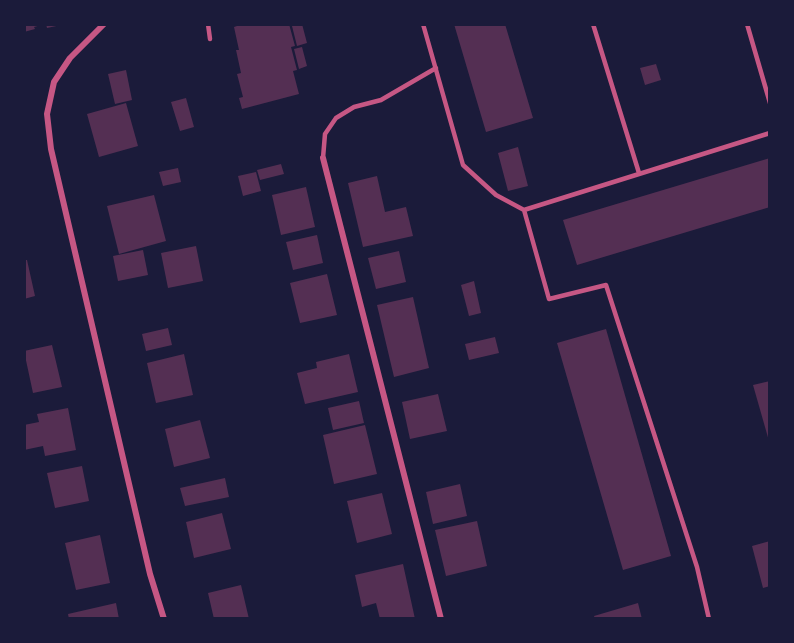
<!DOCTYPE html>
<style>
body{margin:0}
#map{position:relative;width:794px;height:643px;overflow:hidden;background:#1b1b3a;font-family:"DM Sans",sans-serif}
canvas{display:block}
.frame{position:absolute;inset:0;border:26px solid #1b1b3a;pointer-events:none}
</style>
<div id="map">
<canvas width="794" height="643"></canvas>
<div class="frame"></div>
</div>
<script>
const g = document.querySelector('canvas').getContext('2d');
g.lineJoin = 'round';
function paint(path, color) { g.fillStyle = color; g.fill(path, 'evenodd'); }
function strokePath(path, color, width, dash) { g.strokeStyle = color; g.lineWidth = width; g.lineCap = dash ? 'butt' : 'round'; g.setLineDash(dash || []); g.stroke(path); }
paint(new Path2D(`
 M24 24H41V25L34 27 35 29 24 32Z
 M46 24H61V25L47 28Z
 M236 24H289L295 46 291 47 297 70 293 71 299 94 242 109 239 98 243 97 237 74 241 73 236 50H239L234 27 237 26Z
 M302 24 307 43 297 46 292 26Z
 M454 24H505L533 118 486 132Z
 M302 47 307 66 299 69 294 49Z
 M656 64 661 80 645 85 640 68Z
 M126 70 132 100 115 104 108 74Z
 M186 98 194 127 180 131 171 102Z
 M126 103 138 146 99 157 87 114Z
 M518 147 528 186 508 191 498 153Z
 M770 158V207L577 265 563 220Z
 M281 164 284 174 260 180 257 170Z
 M178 168 181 182 163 186 159 172Z
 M256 172 261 191 243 196 238 176Z
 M377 176 385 212 406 207 413 236 363 247 348 183Z
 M306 187 315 227 281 235 272 195Z
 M154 195 166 241 119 254 107 206Z
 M317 235 323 263 293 270 286 242Z
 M196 246 203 281 168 288 161 253Z
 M143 250 148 275 118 281 113 256Z
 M399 251 406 282 376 289 368 258Z
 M24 260H27L35 296 24 299Z
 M327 274 337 315 300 323 290 283Z
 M474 281 481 313 469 316 461 285Z
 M413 297 429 368 394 377 377 305Z
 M168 328 172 345 146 351 142 334Z
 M606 329 671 556 623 570 557 343Z
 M495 337 499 353 469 360 465 344Z
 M52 345 62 387 33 393 24 351Z
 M184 354 193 395 156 403 147 363Z
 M349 354 358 392 305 404 297 373 317 368 316 362Z
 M770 381V441H769L753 385Z
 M438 394 447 431 410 439 402 402Z
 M359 401 364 423 333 430 328 408Z
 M68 408 76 450 45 456 43 446 24 450V425L39 422 37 414Z
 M200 420 210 458 174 467 165 429Z
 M365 425 377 474 334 484 323 435Z
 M82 466 89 501 55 508 47 473Z
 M225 478 229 497 185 506 180 488Z
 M460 484 467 516 433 524 426 492Z
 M382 493 392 534 357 543 347 501Z
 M222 513 231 549 194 558 186 522Z
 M477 521 487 566 446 576 435 530Z
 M100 535 110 583 76 590 65 543Z
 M770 541V586L763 588 752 546Z
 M403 564 415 619H380L376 603 362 607 355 575Z
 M241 585 249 619H214L208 593Z
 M116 603 119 619H69L68 614Z
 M638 603 642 619H595L594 616Z`), '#542f53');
strokePath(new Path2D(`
 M208 24 210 39
 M423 24 463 165 496 195 524 210 549 299 606 285 697 567 709 619
 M593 24 639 173
 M747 24 770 103
 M323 158 325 134 336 118 354 107 381 100 436 68
 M524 210 770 133`), '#c65784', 4.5);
strokePath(new Path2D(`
 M104 24 70 58 54 82 47 114 51 149 150 574 164 619
 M323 158 441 619`), '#c65784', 6);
</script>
